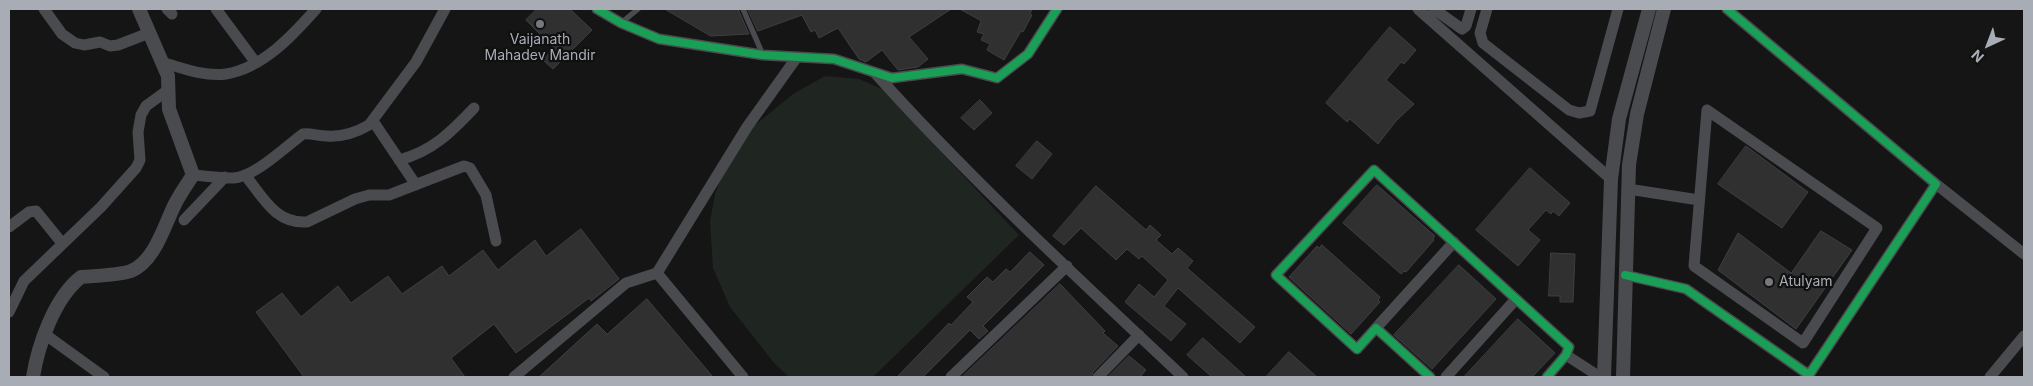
<!DOCTYPE html>
<style>
body{margin:0}
#map{position:relative;width:2033px;height:386px;overflow:hidden;background:#151516;font-family:Inter,sans-serif}
canvas{display:block}
.frame{position:absolute;inset:0;border:10px solid #a8adb5;pointer-events:none}
.north{position:absolute;left:1963px;top:20px;width:50px;height:50px;-webkit-text-stroke:4px #101011;paint-order:stroke;rotate:223deg;font-size:14px;font-weight:700;line-height:20px;text-align:center;color:#a8adb5}
.north::after{content:'';display:block;margin:auto;width:18px;height:22px;background:#a8adb5;clip-path:polygon(50% 0,100% 100%,50% 72%,0 100%)}
</style>
<div id="map">
<canvas width="2033" height="386"></canvas>
<div class="frame"></div>
<div class="north">N</div>
</div>
<script>
const g = document.querySelector('canvas').getContext('2d');
g.lineJoin = 'round';
function paint(path, color) { g.fillStyle = color; g.fill(path, 'evenodd'); }
function strokePath(path, color, width, dash) { g.strokeStyle = color; g.lineWidth = width; g.lineCap = dash ? 'butt' : 'round'; g.setLineDash(dash || []); g.stroke(path); }
function write(font, color, halo, rows, align = 'center') {
  g.font = font + ' Inter,sans-serif'; g.lineWidth = 4.5; g.setLineDash([]); g.textBaseline = 'middle'; g.strokeStyle = halo; g.fillStyle = color; for (const [text, x, y, turn = 0] of rows) {
    g.save(); g.translate(x, y); g.rotate((+turn || 0) * Math.PI / 180); g.textAlign = isNaN(turn) ? turn : align; if (halo) g.strokeText(text, 0, 0); g.fillText(text, 0, 0); g.restore();
  }
}
paint(new Path2D(`
 M825 76 859 79 882 89 1019 235 873 377H789L775 364 730 307 713 268 710 221 715 194 733 143 793 94Z`), '#1f2520');
const building = new Path2D(`
 M537 9H570L592 30 553 69 543 60 554 48 526 20Z
 M665 9H738L749 34 711 36Z
 M748 9H951L909 37 928 59 918 67 898 70 882 50 866 62 859 59 838 28 819 38 815 30 811 32 802 15 758 31Z
 M960 9H1032L1030 14 1032 15 1023 32 1021 31 1004 60 987 50 990 44 981 40 984 34 977 32 981 21Z
 M1390 27 1416 50 1404 64 1401 62 1386 80 1414 104 1396 121 1378 144 1350 119 1347 122 1326 103Z
 M980 100 992 113 974 130 961 118Z
 M1037 141 1052 154 1032 179 1016 166Z
 M1746 146 1808 192 1782 228 1718 184Z
 M1530 168 1570 203 1559 216 1553 211 1551 214 1546 210 1528 230 1540 240 1518 266 1476 230Z
 M1377 185 1435 236 1433 238 1434 240 1406 272 1404 271 1401 274 1343 223Z
 M1096 186 1146 230 1150 225 1161 235 1156 240 1172 254 1178 248 1193 261 1187 268 1255 327 1240 343 1178 288 1164 306 1186 324 1171 341 1125 302 1139 284 1154 297 1168 280 1142 256 1139 259 1127 249 1116 260 1081 228 1064 245 1053 236Z
 M581 229 619 279 591 301 589 298 516 353 494 324 451 358 465 377H304L256 312 282 293 301 317 338 286 351 303 388 276 402 294 442 266 449 276 483 250 498 270 535 240 546 256Z
 M1821 231 1852 250 1796 329 1718 270 1738 233 1791 273Z
 M1322 245 1380 297 1378 300 1380 302 1351 334 1289 277 1317 246 1319 248Z
 M1030 252 1044 265 983 326 988 331 979 339 970 330 923 377H897L949 323 951 325 973 302 967 297 987 277 993 282 1006 269 1010 272Z
 M1551 253 1575 254 1573 302H1560V296H1549Z
 M1459 265 1496 299 1432 369 1394 335Z
 M1060 284 1105 331 1103 333 1118 346 1093 372 1091 377H962Z
 M647 299 713 377H539L597 324 607 334Z
 M1518 319 1555 353 1532 377H1464Z
 M1203 338 1246 377H1212L1187 355Z
 M1289 352 1317 377H1266Z
 M1129 356 1146 370 1140 377H1108Z`);
paint(building, '#303031');
strokePath(building, '#3e3f42', 1);
strokePath(new Path2D(`
 M743 9 763 55
 M621 23 638 9`), '#4a4b4e', 5.5);
strokePath(new Path2D(`
 M44 9 62 34 75 43 84 45 100 42 110 46 118 45 149 33
 M167 9 172 14
 M216 9 256 63
 M597 9 621 23 659 39 763 55 834 59 892 78 962 69 997 78 1028 54 1057 9
 M1418 9 1611 179
 M1434 9 1462 29 1466 26 1471 9
 M1487 9 1480 33 1483 43 1569 110 1579 113 1590 111 1618 9
 M161 62C181 68 205 77 226 74 263 68 293 35 316 9
 M875 73C971 180 1078 278 1183 377
 M1707 110 1877 228 1803 343 1694 266Z
 M373 121 416 185
 M399 160C433 151 451 132 474 108
 M193 175C206 176 220 178 233 178 255 177 285 147 303 134 311 133 318 136 327 136 341 137 357 132 369 125L416 62 445 9
 M245 175C263 197 275 224 307 222L355 199 369 195H389L464 166 470 168 486 195 496 241
 M1936 184 2024 254
 M1628 189 1699 200
 M184 220 225 177
 M9 227 29 212 36 211 62 243
 M657 273 747 127 797 57
 M1625 275 1686 289 1809 375 1936 184 1727 9
 M9 312 24 281 101 207 136 168 140 160 138 132 141 115 146 106 168 90
 M1376 328 1454 242
 M46 335 104 377
 M1566 355 1600 377
 M514 377 626 283 657 273 743 377
 M951 377 1067 266
 M1098 377 1139 335
 M1430 377 1376 328 1357 349 1276 275 1374 170 1569 347 1566 355 1547 377
 M1446 377 1516 299
 M1990 377 2024 336`), '#4a4b4e', 11);
strokePath(new Path2D(`
 M33 377C38 346 54 298 81 277 93 276 120 275 131 271 155 261 164 226 175 204 180 194 187 184 193 175L169 109 168 76 139 9
 M1604 377 1611 179 1619 119 1649 9
 M1623 377 1629 165 1637 114 1664 9`), '#4a4b4e', 14);
strokePath(new Path2D(`
 M597 9 621 23 659 39 763 55 834 59 892 78 962 69 997 78 1028 54 1057 9
 M1625 275 1686 289 1809 375 1936 184 1727 9
 M1430 377 1376 328 1357 349 1276 275 1374 170 1569 347 1566 355 1547 377`), '#1a9f57', 8);
for (const [x, y, r, color] of [
 [540,24,5,"#75787d"],
 [1769,282,5,"#75787d"]
]) { const dot = new Path2D(); dot.arc(x, y, r, 0, 2 * Math.PI); g.fillStyle = color; g.fill(dot); strokePath(dot, '#101011', 2); }
write('14px', '#a8adb5', '#101011', [
 ["Vaijanath",540,40],
 ["Mahadev Mandir",540,56],
 ["Atulyam",1779,282,"left"]
]);
</script>
